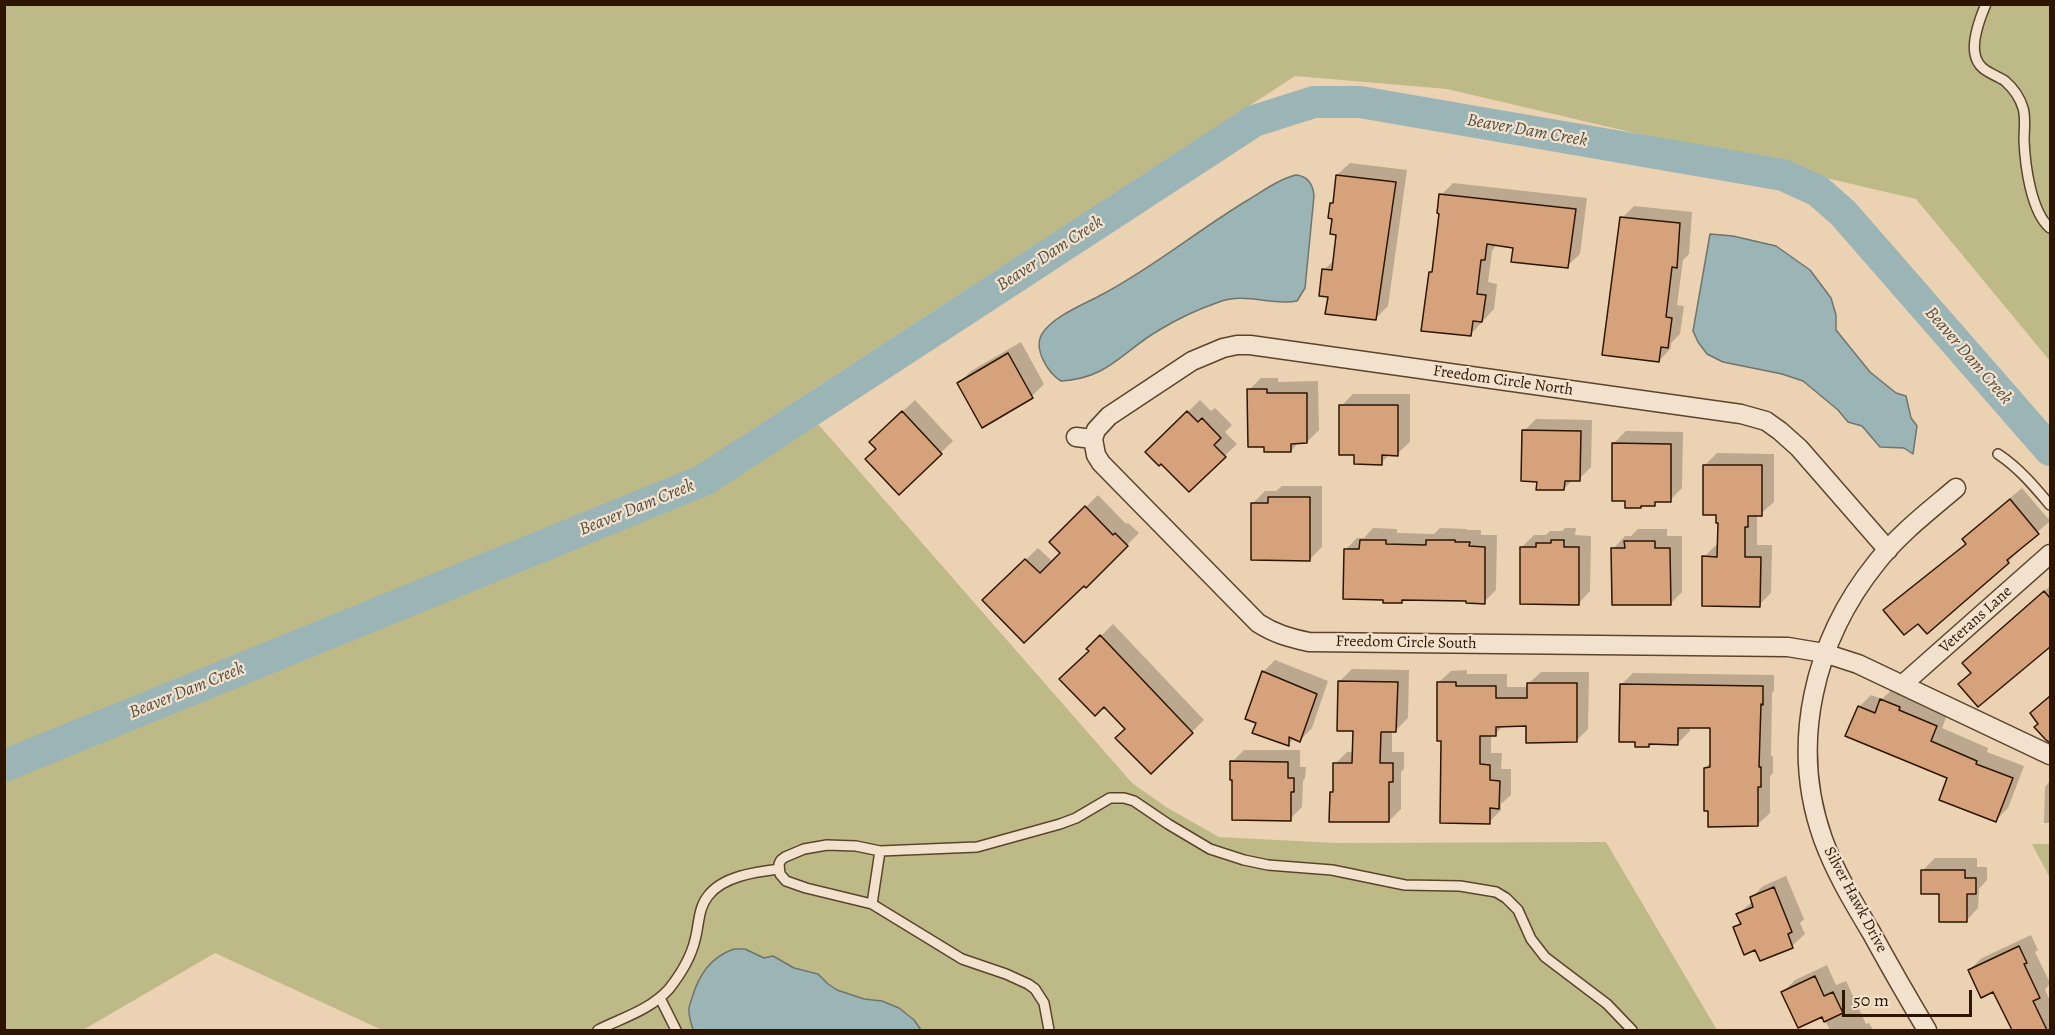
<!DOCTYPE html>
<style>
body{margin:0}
#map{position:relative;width:2055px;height:1035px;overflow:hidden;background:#ebd2b2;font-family:Alegreya,serif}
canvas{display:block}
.frame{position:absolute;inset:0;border:6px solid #2d1500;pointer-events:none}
.scale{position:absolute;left:1842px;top:990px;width:130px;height:27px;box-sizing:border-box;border:3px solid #2d1500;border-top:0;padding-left:8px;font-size:18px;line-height:21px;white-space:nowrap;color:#2d1500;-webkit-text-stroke:4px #f2e2cd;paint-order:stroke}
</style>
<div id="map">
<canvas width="2055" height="1035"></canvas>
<div class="frame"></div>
<div class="scale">50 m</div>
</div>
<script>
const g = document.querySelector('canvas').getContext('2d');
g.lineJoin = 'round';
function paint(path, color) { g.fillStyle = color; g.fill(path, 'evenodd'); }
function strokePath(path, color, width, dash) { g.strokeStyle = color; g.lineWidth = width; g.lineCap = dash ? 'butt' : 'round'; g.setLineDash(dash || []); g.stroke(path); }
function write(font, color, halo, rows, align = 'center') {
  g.font = font + ' Alegreya,serif'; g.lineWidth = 4.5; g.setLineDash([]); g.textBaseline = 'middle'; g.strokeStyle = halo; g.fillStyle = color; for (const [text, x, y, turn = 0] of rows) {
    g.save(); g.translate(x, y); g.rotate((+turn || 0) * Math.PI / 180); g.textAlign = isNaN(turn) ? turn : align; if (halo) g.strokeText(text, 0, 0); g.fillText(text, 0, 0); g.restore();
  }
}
paint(new Path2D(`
 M5 5H2050V361L1916 199 1447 89 1295 76 797 400 1132 783 1166 807 1219 837 1337 843 1606 842 1717 1030H921L914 1020 882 1001 864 999 837 990 828 984 818 974 794 968 773 957 764 958 745 949H734L688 1010 693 1030H382L215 953 83 1030H5Z
 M2032 844H2050V878Z`), '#beba88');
const water = new Path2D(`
 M1296 175C1308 176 1313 184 1314 196L1305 288 1297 301C1272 306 1245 292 1219 302 1199 309 1179 318 1161 329 1122 351 1110 378 1061 381 1048 373 1033 349 1042 334 1053 316 1085 304 1103 294 1154 267 1198 230 1248 200 1263 191 1279 179 1296 175Z
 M1710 234 1733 236 1776 246 1810 270 1831 298 1836 315V330L1870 372 1896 393 1906 396 1911 418 1917 426 1913 454 1904 448 1880 447 1862 426 1848 422 1838 410 1803 381 1782 374 1723 362 1707 354 1698 342 1693 331Z
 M734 949H745L764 958 773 956 794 968 818 974 828 984 837 990 864 999 882 1001 899 1008 914 1020 921 1030H693C692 1025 689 1018 689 1012 688 1007 691 1002 692 998 699 974 711 957 734 949Z`);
paint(water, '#9bb5b6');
strokePath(water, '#6f756d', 1.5);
paint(new Path2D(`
 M1350 163 1407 170 1388 306 1376 318 1329 296 1324 270 1335 259 1338 233 1331 204 1335 200 1337 175Z
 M1453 183 1587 198 1580 254 1567 266 1514 246 1497 244 1492 251 1488 282 1497 284 1494 309 1470 335 1431 273 1434 269 1441 212V195Z
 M1634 206 1692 212 1689 254 1683 260 1677 305 1684 306 1680 334 1671 343V348L1659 361 1622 218Z
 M1021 342 1044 384 1032 396 959 383 971 371Z
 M1261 378H1278V382L1318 381 1319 430 1307 442H1299L1291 451 1249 390Z
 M1353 394H1410V442L1397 454H1390L1381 463 1356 454 1341 406Z
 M915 400 953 441 899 493 877 449 883 430Z
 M1200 400 1211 411 1215 408 1232 425 1225 432 1237 444 1189 490 1161 462 1147 452Z
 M1536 419 1592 420 1591 467 1579 479H1573L1564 489 1538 480 1524 431Z
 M1626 431 1683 432 1682 488 1670 500H1658L1654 504 1614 443Z
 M1717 453 1774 454V502L1757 517V545H1772L1771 593 1759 605 1704 557 1716 545H1719L1720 522 1705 465Z
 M1282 486H1322V547L1310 559 1253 503 1265 491H1276Z
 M2022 488 2050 521 2019 548 2020 550 2008 562 1918 622 1885 610 1897 598 1967 543 1964 539 1976 527Z
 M1098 495 1126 524 1128 523 1139 533 1086 586 1084 584 984 600 1038 548 1053 562 1062 553 1051 542Z
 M1373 528 1397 529V533L1434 534 1440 528 1467 529V530H1481V535H1497L1496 590 1484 602 1468 599 1404 598 1401 601 1345 550 1357 538H1364Z
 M1565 528H1576L1575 535 1591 536 1590 591 1578 604 1522 547 1534 535H1546L1550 531H1562Z
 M1638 529H1667V536H1682V592L1670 604 1613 549 1625 536H1631Z
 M2050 586V645L1978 705 1972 672 1976 651Z
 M1113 624 1204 720 1151 772 1127 729 1088 649Z
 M1275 660 1328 681 1312 728 1300 740 1295 738 1288 744 1258 722 1263 672Z
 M1352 669 1409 670 1408 718 1396 730H1392V752H1404V769L1401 772V809L1389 821 1331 793 1334 789 1335 764 1347 752H1354L1355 730 1340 681Z
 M1467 670V674H1507V687H1528V684L1541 672H1589L1588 729 1576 741 1528 725H1504L1495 734H1491V753H1502L1501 769H1511V795L1501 804V810L1489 822 1443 739 1438 683 1451 671Z
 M1633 673 1774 675V691L1772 693 1771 756H1773V773L1770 776V813L1757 825 1709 809 1705 768 1711 762 1712 727H1690V731L1678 743H1651L1648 746 1621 685Z
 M1894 688 1948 713 1942 728 1988 748 1987 752 2024 766 2008 808 1996 820 1949 777 1859 707 1871 695 1882 699Z
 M2050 695V741L2047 739 2040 724 2032 713Z
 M1244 750H1300V767H1306L1305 778 1303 781 1302 807 1290 819 1232 762Z
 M2050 781V823H2044L2045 787Z
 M1935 858H1977V867H1987V880L1979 889 1978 908 1966 921 1923 870Z
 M1786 876 1804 919 1800 923 1805 934 1792 946 1761 959 1756 948 1735 928 1741 921 1738 914 1753 901 1751 898 1763 886Z
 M2031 935 2038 950 2035 952 2050 983 2045 990 2050 1001V1030H2016L1994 990 1969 970 1982 958Z
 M1827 965 1836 985 1846 981 1866 1024 1869 1023 1873 1030H1830L1822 1015 1783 992 1795 980Z`), '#0003');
strokePath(new Path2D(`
 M4 766 704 480 1254 121 1314 102H1360L1783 175 1818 191 1843 213 2050 450`), '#9bb5b6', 32);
const building = new Path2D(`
 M1336 175 1396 182 1376 320 1325 314 1328 297 1319 296 1322 269 1332 270 1336 235 1330 234 1332 219 1328 218 1330 203H1333Z
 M1439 194 1576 209 1568 268 1511 262 1513 248 1487 244 1485 260H1481L1477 294 1486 295 1482 322 1473 321 1471 336 1421 331 1429 272H1432L1439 214 1437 213Z
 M1620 217 1680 223 1677 268 1672 267 1666 317 1672 318 1668 348 1661 347 1659 362 1602 355Z
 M1008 353 1033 398 982 428 957 383Z
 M1247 389H1267V393H1307V443L1291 444V452H1264V447H1248Z
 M1339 405H1398V456L1382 455V465L1354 464V455H1339Z
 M902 411 942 454 899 495 865 459 876 449 869 442Z
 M1187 411 1198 422 1202 418 1221 438 1214 445 1226 457 1189 492 1161 464 1159 466 1145 452Z
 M1522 430 1581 431 1580 481H1565L1564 490H1536L1537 482 1521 481Z
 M1612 443 1671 444V502H1655V506H1641V508H1625V501H1612Z
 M1703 465H1762V516H1748V527H1745V557H1761L1760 607 1702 606V556L1717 557 1718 523H1716V515H1703Z
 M1268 497H1310V561L1251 560V503H1268Z
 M2010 499 2039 534 2007 560 2009 563 1927 634 1918 624 1904 635 1883 610 1966 544 1962 539Z
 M1085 506 1113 535 1115 533 1128 546 1086 588 1084 586 1024 643 982 600 1025 559 1040 573 1060 553 1049 542Z
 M1360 540H1386V544L1426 545V540H1455V542H1470L1469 546 1485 547V604L1466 603V601L1402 600V603H1383V600L1343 599 1344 549H1359Z
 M1551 540H1564V547H1579V605L1520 604V547H1536V543H1551Z
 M1624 541H1655V548H1670L1671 605H1612L1611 548H1625Z
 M2044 591 2050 598V647L1978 707 1958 684 1971 673 1962 663Z
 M1100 635 1193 733 1151 774 1115 738 1125 729 1104 707 1095 716 1059 679 1089 651 1086 649Z
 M1262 671 1317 694 1300 742 1289 737V746L1252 733 1256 723 1245 719Z
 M1338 681 1398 682 1396 732H1381L1380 763H1393V782H1389V822H1329L1330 792H1333V763H1352L1353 731H1337Z
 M1437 682H1456V686H1496V698H1527V683H1577V742L1526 743V726L1496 727V736H1480V764L1490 765V780L1500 781 1499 809 1490 808V824L1440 823 1441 741H1437Z
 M1620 684 1763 686V705L1761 704 1759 767H1761V787H1758V826L1708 827V811H1704V768L1710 767V728H1678V745L1649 744V747H1635V742H1619Z
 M2050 696V743L2046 740 2034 727 2038 724 2030 713Z
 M1880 699 1900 707 1899 710 1937 726 1931 741 1977 761 1976 764 2013 778 1996 822 1939 800 1947 778 1845 736 1858 706 1875 713Z
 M1230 761 1288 762V778H1294V792H1291V821L1232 820V780H1230Z
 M1921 870H1965V878H1976V894H1967V922H1939V894H1921Z
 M1774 887 1792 932 1788 934 1793 948 1760 961 1755 950 1744 955 1733 927 1741 924 1736 914 1753 907 1750 897Z
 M2019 946 2027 963 2024 964 2040 998 2033 1001 2047 1030H2012L1993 992 1981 998 1968 970Z
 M1815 976 1824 996 1833 992 1843 1013 1824 1022 1822 1017 1798 1028 1781 992Z`);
paint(building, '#d5a27c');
strokePath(building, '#2d1500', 1.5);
const lane = new Path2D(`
 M1986 4C1980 18 1972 39 1975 54 1978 71 1993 73 2005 81 2013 88 2020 98 2023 108 2026 118 2024 130 2024 140 2025 165 2031 212 2050 228
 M1998 454C2019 468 2034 486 2050 505
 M872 904 880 851
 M660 998 676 1030
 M598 1030C622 1018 650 1010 669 989 680 975 691 957 695 940 699 926 698 908 708 896 723 876 756 872 779 869
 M1049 1030 1044 1003 1035 989 1028 984 1006 974 962 959 872 904 806 888 786 881 780 874 779 864 781 860 785 857 804 849 827 845 856 846 880 851 977 847 1060 824 1076 818 1110 798H1124L1134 801 1168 824 1210 849 1244 860 1268 865 1332 870 1405 885 1460 886 1496 892 1506 898 1518 910 1531 939 1545 957 1607 1004 1632 1030`);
const street = new Path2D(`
 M1076 437 1093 439 1096 455 1101 463 1258 623C1275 634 1290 638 1309 642L1788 647 1824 653 1858 664 2050 755
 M1093 439 1096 430 1109 416 1192 361 1223 348 1237 345H1250L1741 414 1766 421 1780 431 1799 448 1888 550
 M1902 685 2050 554
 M1927 1030C1908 998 1889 965 1871 932 1853 902 1835 872 1823 839 1789 744 1814 640 1877 562 1899 534 1929 511 1956 488`);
strokePath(lane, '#5c442c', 12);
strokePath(street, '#5c442c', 21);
strokePath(lane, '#f2e2cd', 9);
strokePath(street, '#f2e2cd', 18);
write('16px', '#2d1500', '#f2e2cd', [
 ["Freedom Circle North",1503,381,8],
 ["Veterans Lane",1976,620,-42],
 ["Freedom Circle South",1406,643,1],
 ["Silver Hawk Drive",1855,900,62]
]);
write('italic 18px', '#544d40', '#f2e2cd', [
 ["Beaver Dam Creek",1527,131,10],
 ["Beaver Dam Creek",1050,254,-33],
 ["Beaver Dam Creek",1968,356,49],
 ["Beaver Dam Creek",637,508,-22],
 ["Beaver Dam Creek",187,691,-22]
]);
</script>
